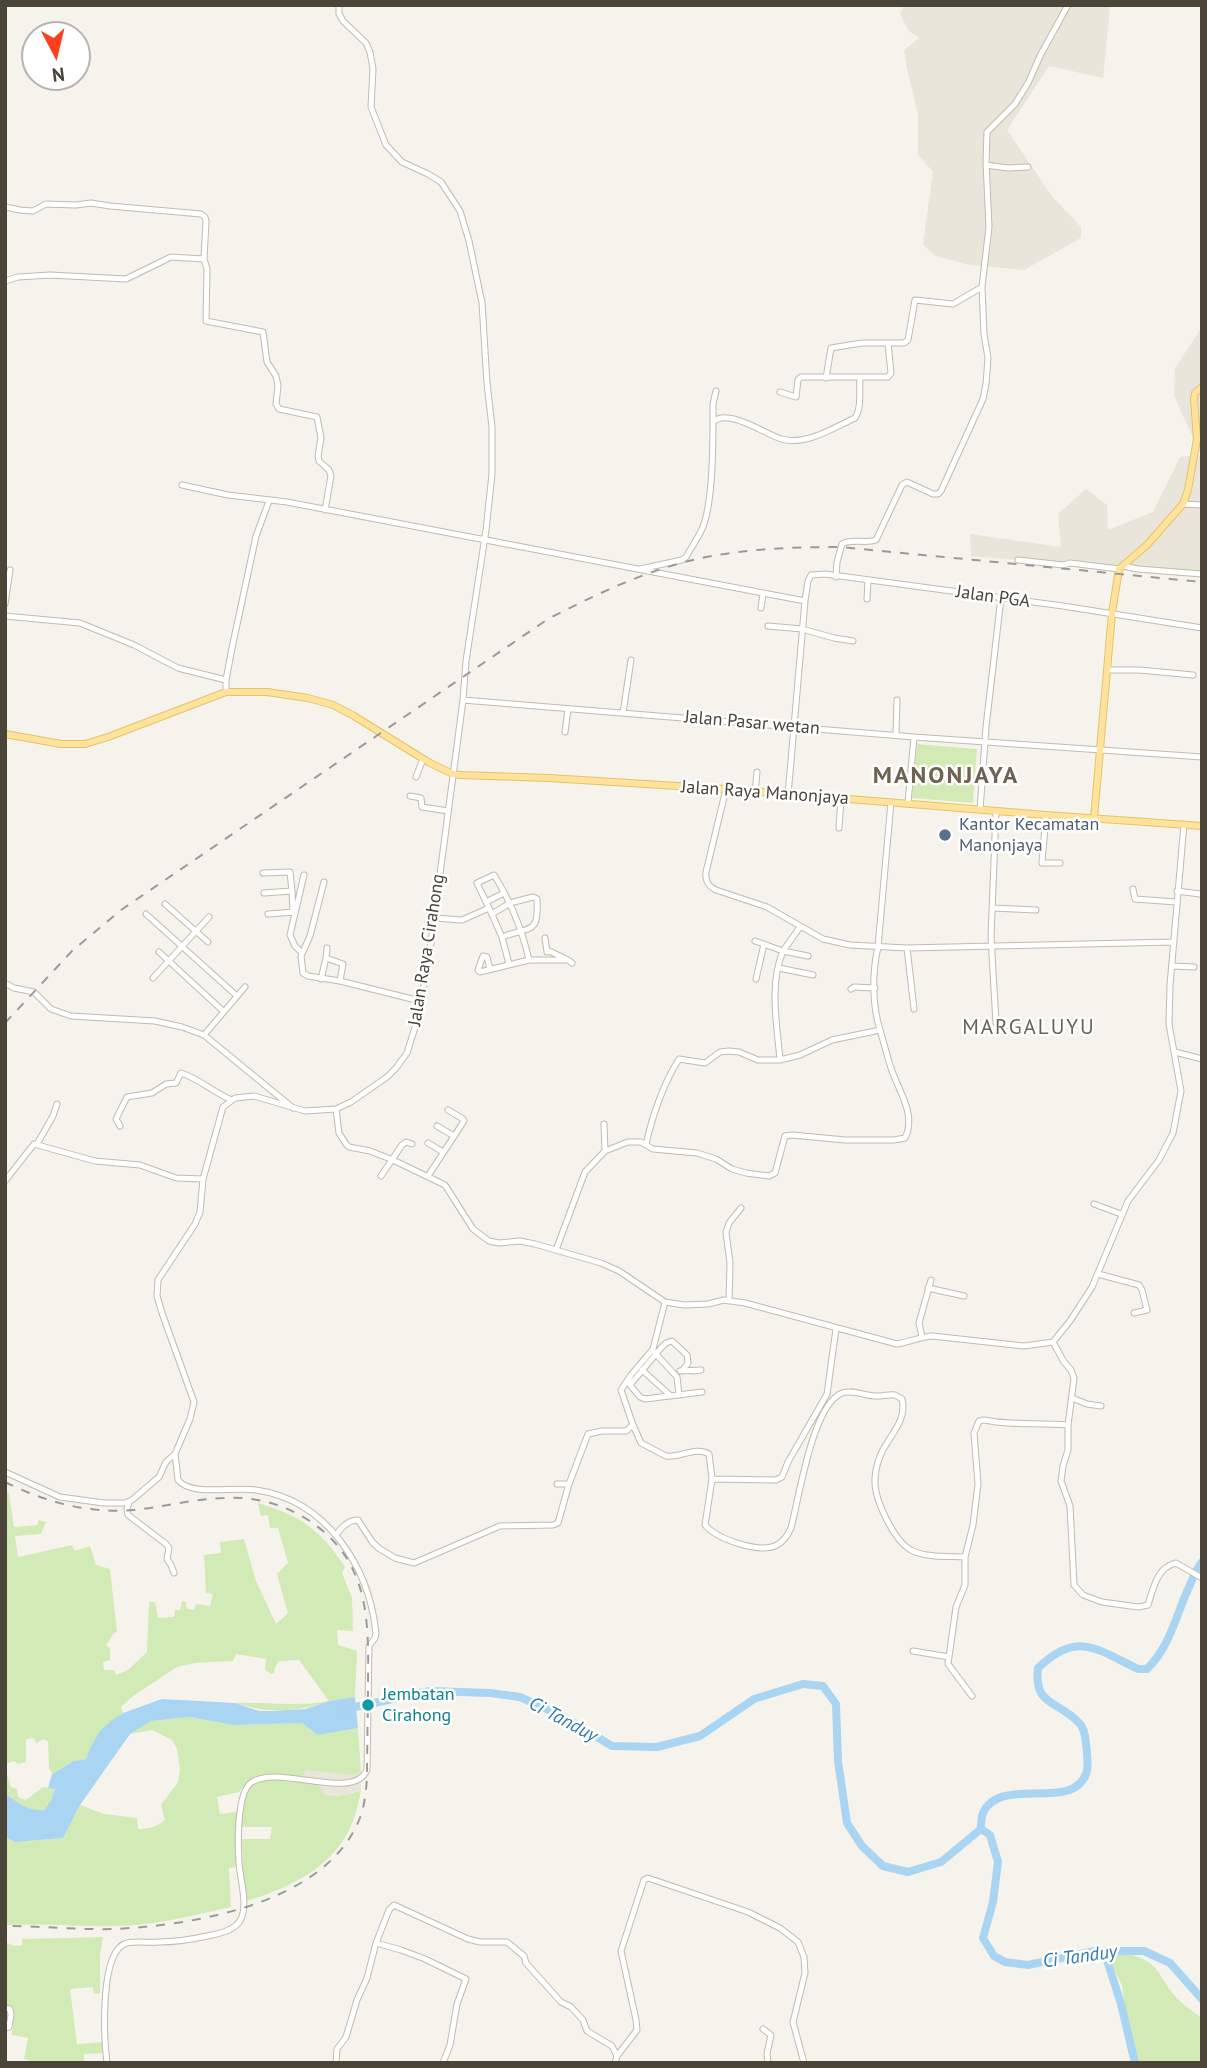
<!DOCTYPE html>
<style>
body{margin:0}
#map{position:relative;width:1207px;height:2068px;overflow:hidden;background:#f6f3ec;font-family:"PT Sans",sans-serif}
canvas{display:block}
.frame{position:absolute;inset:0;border:7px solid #4b4439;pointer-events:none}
.north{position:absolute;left:21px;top:21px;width:70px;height:70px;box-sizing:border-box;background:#fff;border:2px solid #b7b4b0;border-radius:50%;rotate:173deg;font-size:19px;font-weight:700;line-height:28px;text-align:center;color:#4b4439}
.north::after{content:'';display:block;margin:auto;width:24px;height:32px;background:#fc3f1d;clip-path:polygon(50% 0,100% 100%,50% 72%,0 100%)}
</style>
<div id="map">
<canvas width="1207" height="2068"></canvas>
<div class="frame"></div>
<div class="north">N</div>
</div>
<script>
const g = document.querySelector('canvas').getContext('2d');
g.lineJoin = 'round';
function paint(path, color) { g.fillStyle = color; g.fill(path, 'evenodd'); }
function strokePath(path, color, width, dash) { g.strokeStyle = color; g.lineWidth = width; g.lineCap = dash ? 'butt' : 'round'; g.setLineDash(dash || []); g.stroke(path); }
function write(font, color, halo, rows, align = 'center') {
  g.font = font + ' "PT Sans",sans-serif'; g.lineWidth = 5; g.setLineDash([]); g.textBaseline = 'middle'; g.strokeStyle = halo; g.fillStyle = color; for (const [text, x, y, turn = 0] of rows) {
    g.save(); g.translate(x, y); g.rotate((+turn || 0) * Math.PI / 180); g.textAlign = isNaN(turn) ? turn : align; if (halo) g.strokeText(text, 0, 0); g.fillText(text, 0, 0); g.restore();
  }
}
paint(new Path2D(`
 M904 5 1110 7 1103 78 1049 66 1007 130 1051 195 1081 227V238L1024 270 970 265 935 256 923 244 933 172 918 155V114L907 69 904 50 919 38 908 30 900 13Z
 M1202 327V577L971 556 970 534 1061 547 1058 514 1086 489 1107 505 1108 530 1153 512 1180 457 1201 455 1174 396 1175 368Z
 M306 1770 353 1775 361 1772V1790L343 1795 324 1794 321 1790 301 1781Z`), '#eae5da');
paint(new Path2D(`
 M917 744 977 749 973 803 912 798Z
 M5 1491 9 1493 14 1527 38 1525V1520L46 1522 41 1534 15 1536 18 1557 72 1545 75 1551 90 1546 96 1565 110 1569 117 1632 114 1633 106 1645 110 1649V1660L103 1662 104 1670H114L116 1675 128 1670 147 1652 149 1602H155L158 1618 174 1617 175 1610H180L182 1601 186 1602 187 1609 194 1610 196 1604 210 1606 213 1594 206 1593 204 1555 221 1553 220 1542 244 1539 256 1581 276 1624 288 1613 277 1574 288 1563 278 1528H270L268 1515 261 1516 258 1503C301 1516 320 1529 345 1567L342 1573 352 1598 353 1631 337 1630 338 1645 357 1651 355 1697C346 1700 337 1699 328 1702 294 1712 269 1714 235 1703 267 1702 298 1707 329 1701L299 1660 279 1661 275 1667 274 1673 271 1674 265 1670 266 1659 236 1654 233 1661 195 1663 177 1667 133 1696 121 1707 123 1713C106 1724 92 1740 86 1759L74 1761 52 1774 49 1768 48 1742 44 1739 36 1743 34 1738 26 1739V1762L18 1764 14 1761 5 1764Z
 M190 1717 233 1725 302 1723 318 1735 358 1728 361 1772 353 1775 306 1770 302 1778C277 1776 256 1770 239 1792L217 1797 220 1814 237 1812 238 1867 229 1868 231 1907C194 1915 157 1925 119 1926 81 1927 43 1923 5 1925V1837L15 1842 63 1838 80 1805 104 1814 137 1818 138 1829C149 1829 156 1827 165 1820L161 1805 178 1782 180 1769 177 1749 172 1740 152 1730 130 1734 151 1721Z
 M5 1769 11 1787 17 1789 18 1797 26 1800 43 1787 55 1789 51 1801 44 1811C29 1812 17 1802 5 1794Z
 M283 1779 318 1783 324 1794C337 1797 349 1795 361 1790 359 1800 357 1811 353 1821 335 1868 289 1888 244 1902L242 1839H270L272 1827H241L242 1809 248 1787 259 1781Z
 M103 1937 100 1955V1993L94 1994 93 1987 70 1989 77 2044 104 2042V2053L84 2054V2063H38L24 2059 28 2038 12 2035 14 2008 5 2005V1942L14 1946 22 1945V1939Z
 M1125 1953C1162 1963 1154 1971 1175 1996 1183 2005 1192 2011 1202 2018V2063H1138L1129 2035 1122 1986 1108 1956Z`), '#d2eab5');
paint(new Path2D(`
 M355 1697 358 1728 318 1735 302 1723 233 1725 190 1717 151 1721 130 1734 80 1805 63 1838 15 1842 5 1837V1794C17 1802 29 1812 44 1810L51 1801 55 1789 48 1788 52 1774 74 1761 86 1759 90 1748 100 1731 111 1721 123 1713 162 1699 235 1703 259 1711H274L305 1709 330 1701Z`), '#a9d4f2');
strokePath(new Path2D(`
 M346 1709 430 1691 490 1693 520 1697 560 1715 612 1746 657 1747 700 1736 754 1699 803 1684 823 1686 836 1704 838 1761 847 1823 862 1846 883 1866 908 1872 941 1862 981 1829 990 1835 998 1862 993 1902 983 1938 994 1956 1005 1962 1028 1965 1095 1951H1144L1170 1963 1202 1999
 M981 1829C981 1824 981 1817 983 1813 1000 1775 1072 1812 1086 1774 1089 1767 1087 1760 1087 1753 1086 1745 1086 1734 1082 1727 1082 1725 1076 1720 1075 1719 1054 1700 1034 1704 1038 1668 1077 1630 1096 1649 1138 1669H1147C1170 1647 1176 1615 1189 1587 1193 1578 1196 1569 1202 1562
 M1095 1951 1107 1960 1121 2004 1135 2063`), '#a9d4f2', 8);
const minor = new Path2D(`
 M339 5V14L343 21 366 43 370 52 373 69 371 107 386 145 402 162 428 174 441 182 460 211 469 241 482 303 487 383 492 427V474L486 530 466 661 463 700 914 737 1202 757
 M986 165 1008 168 1028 167
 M5 207 20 210 33 211 46 204 76 205 91 203 110 206 201 214 205 217 206 221 204 259
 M5 281 18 277 50 275 126 279 171 257 204 259 207 269 206 321 263 332 267 362 276 376 278 386 276 404 279 409 317 417 321 438 318 456 319 461 329 470 331 476 325 510
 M826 378 831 348 862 343H904L908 340 915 300 953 304 982 287
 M780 392 796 397 798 380 801 377H888L891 373 888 343
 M713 422C728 408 763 433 781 439 806 446 833 428 855 418 862 407 859 391 860 378
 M182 485 228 495 287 502 805 601
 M1183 504 1202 505
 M1018 560 1063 565 1070 563 1119 569
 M1124 566 1138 569 1202 574
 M640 569 682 560 686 557C691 548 698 538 702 529 714 502 713 434 713 404L716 391
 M836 577 837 562 842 544C852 538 864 544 876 540L902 485 907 482 933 494H938L941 491 983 399 986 384 988 358 984 334 982 287 989 227 986 162 987 132 1015 104 1028 83 1041 54 1068 5
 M867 599 868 581
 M5 604 10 570
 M761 608 763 594
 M5 616 80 623 134 645 178 668 226 680
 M768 626 802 629 834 638 853 641
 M1107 670H1139L1193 675
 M226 692V680L232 648 256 536 269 501
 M623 713 631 660
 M565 732 568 709
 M896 734 897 700
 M416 777 423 759
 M726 789 706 872C705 881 708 886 716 890L767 907 823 939 850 945 907 948 1174 942
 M755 792 757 772
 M788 795 805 601 808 581 811 575 825 574 1063 606 1202 628
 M410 796 421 798 422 807 448 811
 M908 803 914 737
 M980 810 986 727 1001 598
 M996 811 991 937 996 1023 998 1025 1018 1026
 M1046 815 1042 861V863H1060
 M839 828 841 798
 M263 873 290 872 292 891
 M324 882 310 936 301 956 303 973 308 976 340 981 420 1001
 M1133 889 1135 899 1176 902
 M1177 891 1200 894
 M264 893 292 891 293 912
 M486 902 504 893
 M165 904 208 942
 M489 908 477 883 494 875C511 902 522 929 529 960
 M993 908 1036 910
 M146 914 237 996
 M268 914 295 912
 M492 914 510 903 533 897 537 899C539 935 531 926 502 937
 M434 918 462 920 489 908 502 937 509 964
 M545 938 547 952
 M755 941 783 951 800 927
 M327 948 326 958 343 964 340 981
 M907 948 914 1009
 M547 950 566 959
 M159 952 223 1011
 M302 953 295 946 290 935 304 875
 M1172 966 1194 967
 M779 968 813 975
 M490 969 487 957 483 956 478 970 480 972 529 960H568L572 963
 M153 978 209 917
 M321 979 326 958
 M756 979 764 944
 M5 983 14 988 34 992 51 1009 71 1016 155 1021 182 1027 204 1035 293 1108
 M851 989 854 987 875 988
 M204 1035 245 987
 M1175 1052 1202 1059
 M780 1060C777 1025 769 984 783 951L808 956
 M336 1109 339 1133 346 1144 349 1147 370 1151 393 1160 445 1185 473 1229 489 1241 499 1243 520 1241 535 1244 601 1263 619 1271 665 1302 684 1305 708 1304 724 1300 745 1303 897 1344C909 1342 920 1337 932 1336L1024 1346 1053 1342 1070 1321 1092 1287 1128 1201 1159 1160 1173 1133 1181 1091 1169 1024 1170 985 1184 824
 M604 1124 605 1151
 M120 1126 116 1119 127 1097 152 1093 166 1084 176 1083 181 1073C200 1079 214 1093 232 1100
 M437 1126 454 1136
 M428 1143 443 1152
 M37 1144 53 1116 57 1104
 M646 1144C653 1114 662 1086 679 1059L705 1063 720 1052 729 1051 739 1052 758 1060H780L800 1055 832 1040 880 1030C872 1004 872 973 878 947L891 802
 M381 1176 402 1145 406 1142 412 1144
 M428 1176 464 1121 463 1119 448 1110
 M5 1181 34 1144 95 1161 140 1165 176 1178 203 1179
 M1094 1204 1121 1214
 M556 1250 585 1172 605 1151 628 1142H641L653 1149 697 1153 716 1159 732 1169 746 1173 769 1176 775 1173 785 1136 792 1135 845 1140H894L905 1138C917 1115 898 1090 891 1068 887 1056 884 1043 880 1030
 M1098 1274 1139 1285 1142 1290 1147 1310 1134 1313
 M928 1288 964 1296
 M729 1301 730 1263 726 1232 729 1223 741 1208
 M922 1337 919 1323 931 1280
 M1053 1342 1064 1362 1071 1370 1074 1378 1068 1425V1450L1063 1466 1061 1481 1070 1506 1074 1585 1083 1595 1102 1602 1138 1607 1148 1605C1153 1589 1157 1567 1176 1563L1202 1578
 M654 1352 677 1377 679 1395
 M642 1370 671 1396
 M680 1371 701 1370 693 1371
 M682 1371 688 1363 687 1355 672 1341 666 1343 661 1348 630 1385 640 1397 645 1399 702 1392
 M1072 1398 1087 1404 1101 1406
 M633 1425 641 1443 666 1456C681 1458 695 1446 709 1454L712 1479 705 1525C717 1539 759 1554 777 1545 784 1541 788 1535 791 1528 799 1499 812 1405 842 1393 853 1389 867 1397 879 1396 885 1396 890 1394 895 1395L902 1399C908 1423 885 1439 879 1459 877 1465 875 1473 875 1480 874 1499 894 1541 911 1550 926 1558 948 1556 965 1557
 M5 1472 60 1497 104 1503H125L132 1500 159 1477 166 1462 175 1454
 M712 1479 776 1480 782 1477 788 1462 827 1394 836 1329
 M557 1484H569
 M129 1502 127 1509 128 1515 166 1544 169 1548 167 1559 171 1565 174 1573
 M337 1534C341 1527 349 1520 358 1520L373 1543 380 1549 395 1558 414 1563 500 1526 553 1525 558 1523 569 1484 588 1434 602 1431H626L633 1425 621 1390 631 1375 653 1349 665 1302
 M913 1651 949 1657
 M972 1696 948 1664 956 1607 965 1585V1557L973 1525 978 1484 974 1433 979 1421 984 1420C1012 1426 1040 1422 1068 1425
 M376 1943 401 1950 425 1959 466 1979 457 2004 450 2045 443 2063
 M5 2008 10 2009 11 2015 9 2027 5 2028
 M763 2029 771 2035 767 2054 768 2063
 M617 2056 637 2030 636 2020 621 1951 642 1886 644 1880 648 1878 748 1912 780 1928 798 1942 804 1957 805 1973 793 2022 804 2063
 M107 2063C104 2039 99 1950 127 1943 137 1941 149 1943 159 1942 177 1942 194 1939 212 1935 221 1933 234 1930 240 1921 249 1906 240 1880 239 1863 238 1846 236 1792 252 1782 279 1764 353 1802 367 1770L369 1646 375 1638 376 1633C369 1567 327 1500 256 1490 234 1486 192 1497 178 1480L175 1454 190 1419 194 1402 162 1313 157 1296 158 1280 195 1224 200 1212 203 1179 223 1107 235 1098 254 1096 305 1111 336 1109 351 1102 387 1077 396 1068 407 1053 417 1021 428 965 463 700
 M336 2063 337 2049 346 2037 357 2000 367 1978 376 1943 389 1910 394 1905 468 1939 480 1942H507L524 1956 526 1963 561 2002 571 2007 583 2020 587 2031 612 2046 617 2056 615 2063`);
const major = new Path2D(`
 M5 734 61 744H85L108 737 226 692H267L308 698 333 705 354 716 430 763 453 774 460 775 549 778 726 789 1046 815 1202 826
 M1094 818 1112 613 1119 569 1147 545 1183 504 1188 490 1197 439 1194 399 1195 393 1202 387`);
strokePath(minor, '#c2bbae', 7);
strokePath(major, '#e6c16a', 8);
strokePath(minor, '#fff', 5);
strokePath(major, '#ffe39c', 6);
strokePath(new Path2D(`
 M5 1023 72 951 121 910 548 619C591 597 634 576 681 563 732 549 788 547 840 547L1202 582
 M5 1482C45 1502 89 1514 134 1510 164 1507 193 1499 223 1498 252 1496 280 1503 305 1518 368 1557 369 1615 368 1682 368 1714 367 1746 367 1778 366 1790 365 1803 361 1815 330 1903 193 1926 112 1929 77 1930 41 1926 5 1926`), '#9a9a9a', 2, [9, 9]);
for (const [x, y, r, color] of [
 [945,835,7,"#5c6f8a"],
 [368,1705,7,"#0f9aa8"]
]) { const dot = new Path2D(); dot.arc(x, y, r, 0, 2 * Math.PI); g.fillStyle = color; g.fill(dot); strokePath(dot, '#fff', 2.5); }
write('18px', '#4b4439', '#fff', [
 ["Jalan PGA",993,597,8],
 ["Jalan Pasar wetan",752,723,5],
 ["Jalan Raya Manonjaya",765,793,4],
 ["Jalan Raya Cirahong",427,950,-81]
]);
write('18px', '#4e5e75', '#fff', [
 ["Kantor Kecamatan",959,825],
 ["Manonjaya",959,846]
], 'left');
write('18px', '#0d838f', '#fff', [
 ["Jembatan",382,1695],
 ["Cirahong",382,1716]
], 'left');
write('italic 19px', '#2e7ab2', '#fff', [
 ["Ci Tanduy",563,1720,28],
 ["Ci Tanduy",1080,1957,-8]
]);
g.letterSpacing = '2px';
write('21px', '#6e6250', '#fff', [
 ["MARGALUYU",1029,1028]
]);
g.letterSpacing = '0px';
g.letterSpacing = '2px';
write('bold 24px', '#6e6250', '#fff', [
 ["MANONJAYA",946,776]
]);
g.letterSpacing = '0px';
</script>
